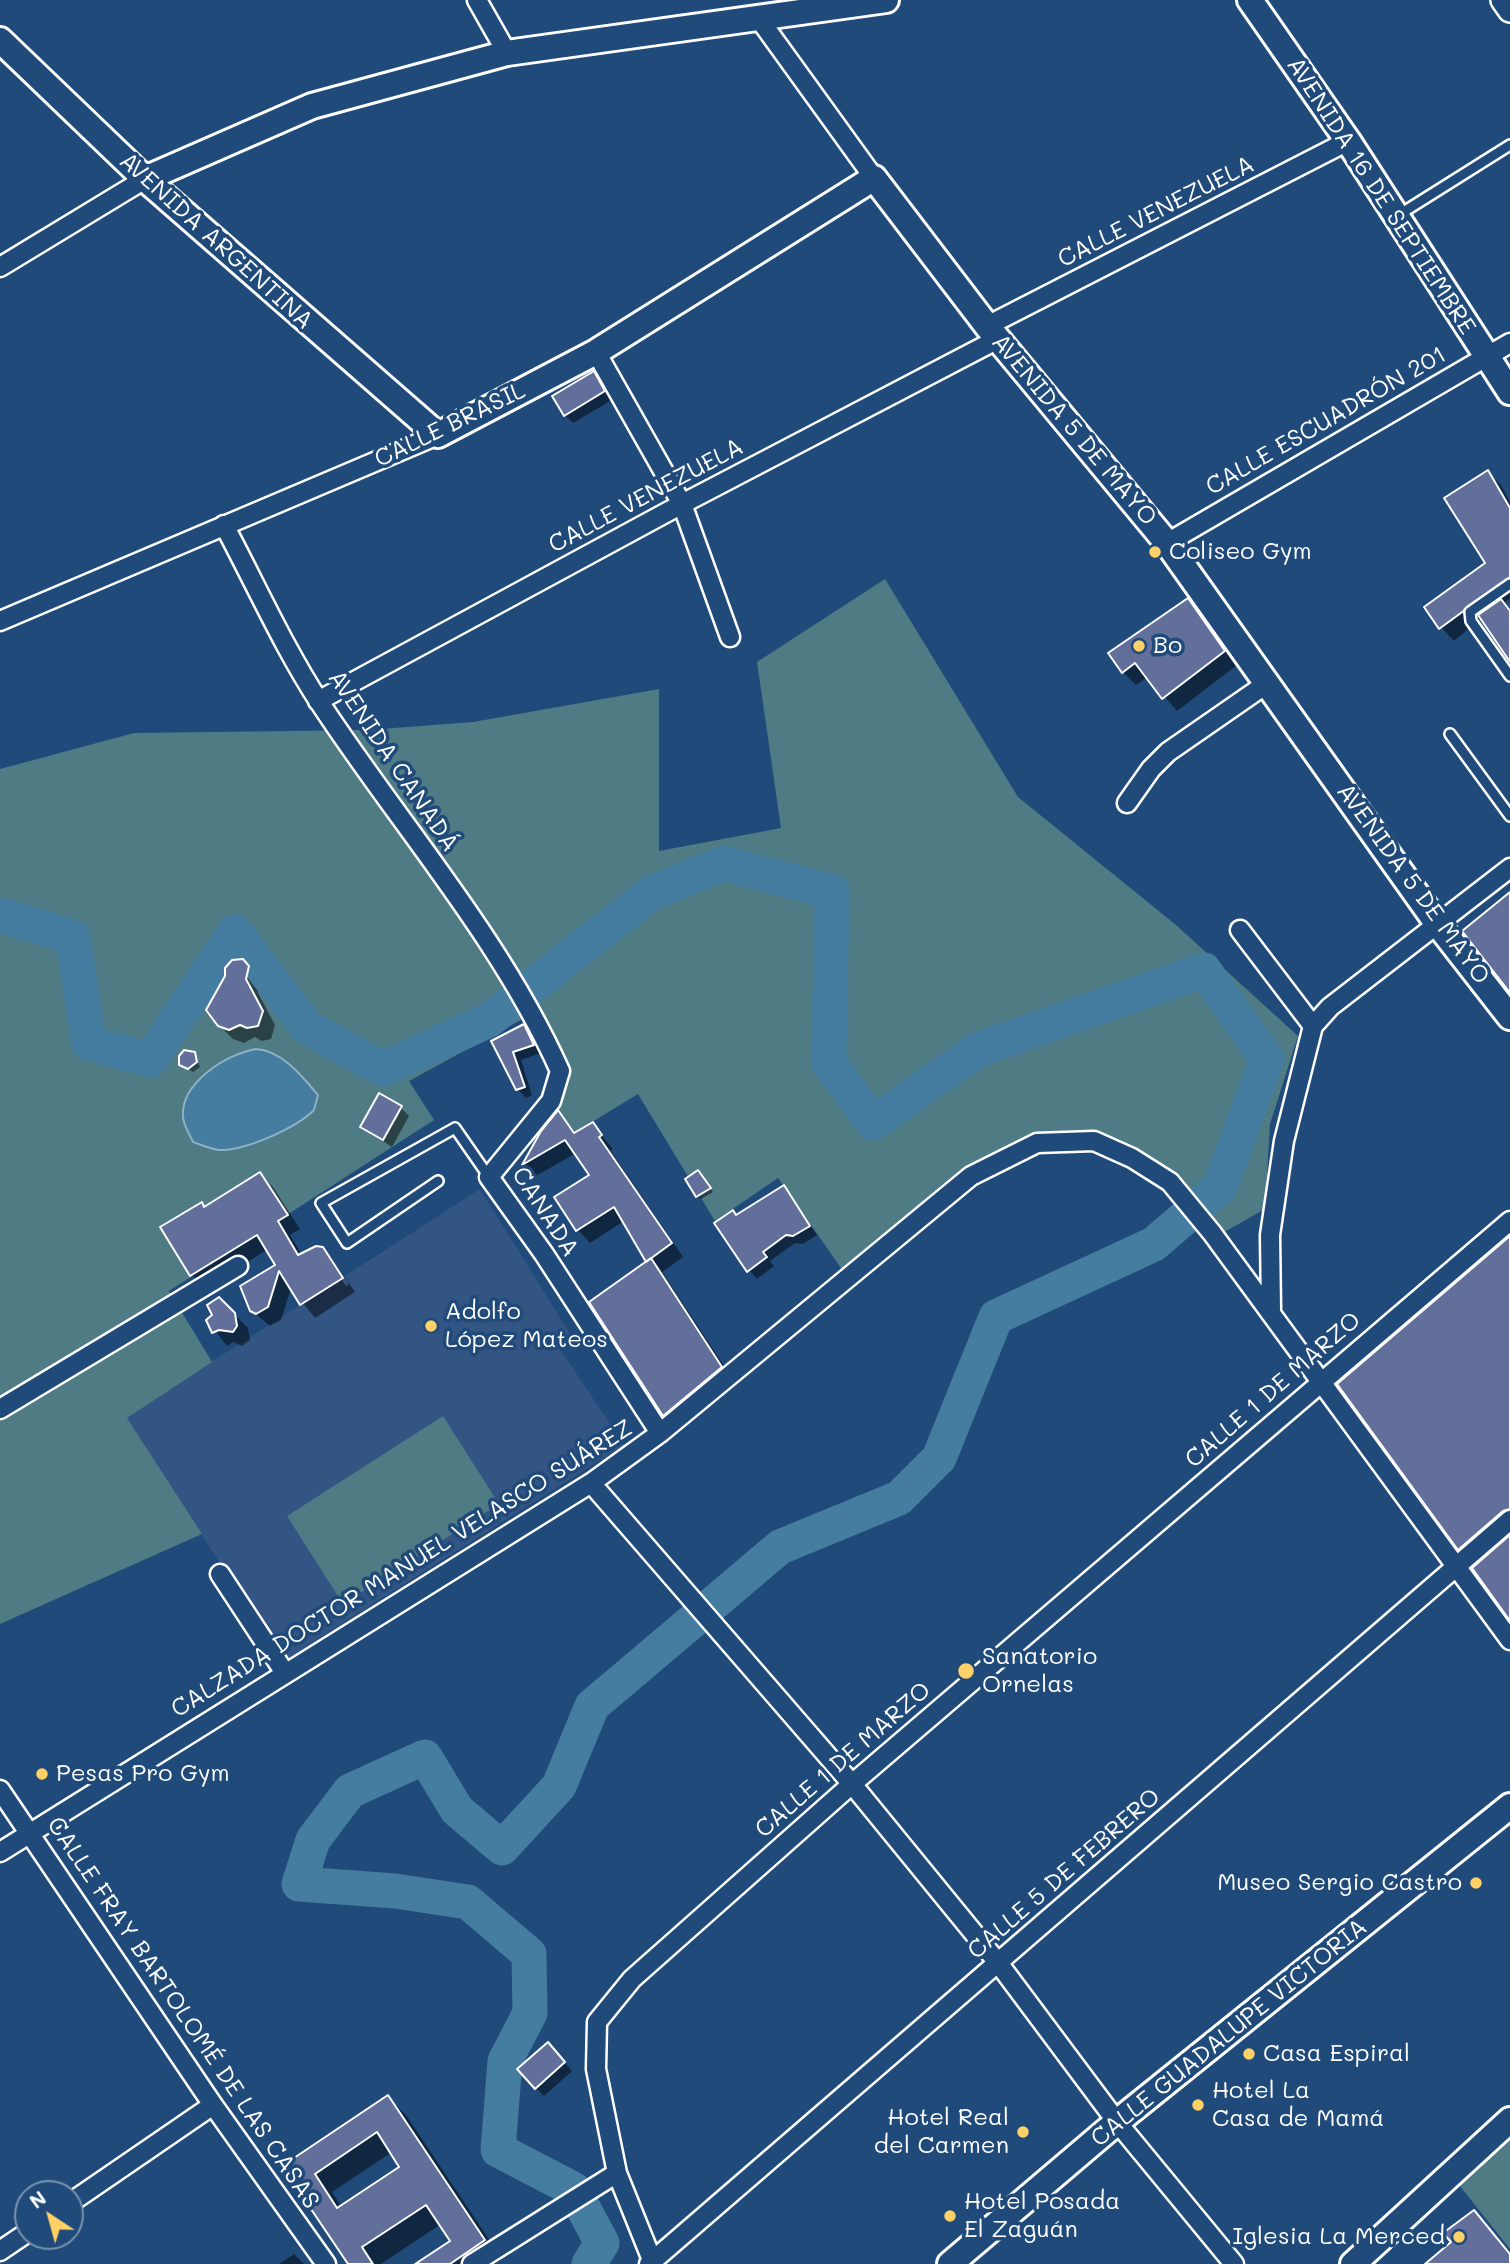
<!DOCTYPE html>
<meta charset="utf-8">
<style>
body{margin:0}
#map{position:relative;width:1510px;height:2264px;overflow:hidden;background:#1f4a7a;font-family:Mali,sans-serif}
canvas{display:block}
.north{position:absolute;left:14px;top:2180px;width:70px;height:70px;box-sizing:border-box;background:#1f4a7a;border:2px solid #7992af;border-radius:50%;rotate:324deg;font-size:19px;font-weight:700;line-height:28px;text-align:center;color:#fff}
.north::after{content:'';display:block;margin:auto;width:24px;height:32px;background:#ffd166;clip-path:polygon(50% 0,100% 100%,50% 72%,0 100%)}
</style>
<div id="map">
<canvas width="1510" height="2264"></canvas>
<div class="north">N</div>
</div>
<script>
const g = document.querySelector('canvas').getContext('2d');
g.lineJoin = 'round';
function paint(path, color) { g.fillStyle = color; g.fill(path, 'evenodd'); }
function strokePath(path, color, width, dash) { g.strokeStyle = color; g.lineWidth = width; g.lineCap = dash ? 'butt' : 'round'; g.setLineDash(dash || []); g.stroke(path); }
function write(font, color, halo, rows, align = 'center') {
  g.font = font + ' Mali,sans-serif'; g.lineWidth = 7; g.setLineDash([]); g.textBaseline = 'middle'; g.strokeStyle = halo; g.fillStyle = color; for (const [text, x, y, turn = 0] of rows) {
    g.save(); g.translate(x, y); g.rotate((+turn || 0) * Math.PI / 180); g.textAlign = isNaN(turn) ? turn : align; if (halo) g.strokeText(text, 0, 0); g.fillText(text, 0, 0); g.restore();
  }
}
paint(new Path2D(`
 M480 1189 571 1335 558 1346 624 1445 283 1661 126 1417Z`), '#335584');
paint(new Path2D(`
 M885 579 1018 797 1176 925 1298 1036 1270 1124 1265 1209 1219 1235 1135 1152 1037 1138 848 1278 778 1178 715 1221 638 1094 574 1133 555 1106 565 1063 541 1009 409 1081 434 1120 169 1291 212 1362 127 1418 202 1534 0 1624V769L134 733 368 730 473 722 659 689V851L781 828 757 662Z
 M443 1416 499 1504 343 1604 287 1516Z
 M1510 2139V2249L1459 2185Z`), '#4f7b84');
const water = new Path2D(`
 M256 1049C281 1050 302 1076 318 1095L314 1110C296 1128 245 1151 219 1150 210 1149 202 1145 193 1142 189 1133 183 1125 183 1116 181 1083 226 1054 256 1049Z`);
paint(water, '#457da0');
strokePath(water, '#8fb1c6', 2);
paint(new Path2D(`
 M593 373 612 400 573 423 565 415Z
 M1487 472 1501 485 1510 502V599L1503 603 1510 610V658L1482 617 1454 641 1441 627 1487 564Z
 M1188 601 1237 665 1177 711 1148 677 1136 685 1123 672Z
 M243 961 262 981 258 993 275 1025 271 1039 262 1041 255 1037 244 1043 233 1039 219 1025Z
 M524 1027 532 1035 541 1053 521 1060 532 1095 526 1098 518 1089 494 1042Z
 M194 1053 200 1067 193 1072 181 1064Z
 M401 1108 409 1116 392 1147 362 1127Z
 M558 1113 577 1134 592 1124 613 1149 610 1150 683 1257 662 1272 734 1381 677 1428 664 1415 648 1263 624 1221 590 1243 578 1230 556 1198 592 1176 576 1153 536 1176 524 1165 542 1132Z
 M260 1174 273 1187 300 1229 290 1235 302 1255 323 1249 333 1259H329L346 1286 349 1284 333 1260 355 1292 315 1318 291 1288 281 1320 270 1326 251 1310 278 1265 268 1249 205 1289 192 1275 163 1228 202 1204 206 1208Z
 M701 1176 713 1192 701 1199 698 1196Z
 M784 1187 817 1235 803 1244 795 1243 770 1261 774 1266 757 1279 749 1270Z
 M1510 1238V1618L1477 1566 1459 1549Z
 M234 1314 248 1328 250 1340 242 1346 233 1342 227 1346 208 1321Z
 M556 2053 572 2071 544 2096 536 2088Z
 M388 2097 406 2115 502 2259 495 2264H419L452 2242 441 2224 381 2264H350L285 2166ZM392 2152 402 2168 342 2207 332 2192Z
 M1474 2212 1510 2252V2264H1428L1453 2242Z
 M294 2254 304 2264H279Z`), '#0007');
strokePath(new Path2D(`
 M0 915 73 937 89 1043 150 1060 235 932 307 1027 383 1069 489 1020 651 893 724 863 832 892 829 1063 873 1123 977 1050 1204 970 1267 1059 1220 1187 1154 1244 996 1317 939 1458 899 1498 780 1547 592 1706 559 1786 502 1848 457 1810 425 1757 350 1791 313 1840 299 1884 395 1891 468 1902 529 1954 530 2013 505 2061 498 2150 573 2189 602 2243 589 2264`), '#457da0', 35);
const building = new Path2D(`
 M594 371 605 391 564 416 552 396Z
 M1488 470 1510 508V577L1439 629 1424 607 1485 563 1444 498Z
 M1188 598 1225 651 1162 699 1135 663 1122 673 1108 653Z
 M1501 599 1510 611V662L1478 615Z
 M1510 892V993L1462 931Z
 M243 959 249 966 246 979 263 1011 258 1026 247 1028 240 1025 229 1030 218 1026 206 1010 225 976V968L232 960Z
 M524 1024 534 1045 513 1052 525 1087 516 1090 491 1041Z
 M184 1050 195 1052 197 1062 188 1069 179 1065V1056Z
 M379 1093 402 1106 383 1140 360 1127Z
 M558 1110 574 1133 593 1122 602 1135 599 1137 672 1243 646 1262 614 1207 576 1231 554 1197 589 1175 565 1140 522 1165 541 1131Z
 M698 1170 711 1188 696 1197 685 1179Z
 M260 1172 288 1215 278 1221 298 1255 316 1246 323 1247 343 1278 300 1305 279 1271 268 1307 256 1314 250 1311 240 1286 275 1265 257 1235 190 1276 160 1227 202 1202 204 1207Z
 M784 1185 810 1226 793 1236 786 1235 763 1252 767 1257 747 1272 714 1223 733 1210 736 1215Z
 M1510 1236V1509L1503 1511 1458 1550 1337 1384Z
 M651 1258 722 1367 663 1416 589 1302Z
 M219 1297 235 1313 237 1326 233 1332 219 1330 212 1333 206 1320 212 1315 207 1305Z
 M1510 1535V1621L1472 1568Z
 M548 2042 565 2062 535 2089 517 2069Z
 M388 2095 485 2240 450 2264H415L450 2241 426 2205 362 2247 373 2264H348L282 2166ZM377 2132 399 2167 337 2208 315 2174Z
 M1474 2210 1510 2254V2264H1425L1451 2242 1443 2233Z`);
paint(building, '#636f9b');
strokePath(building, '#fff', 2);
const service = new Path2D(`
 M1397 216 1510 145
 M1510 584 1470 612 1471 621 1510 676
 M1450 734 1510 816
 M438 1181 347 1243 321 1203 455 1128 489 1177`);
const minor = new Path2D(`
 M477 0 507 53
 M757 16 874 178
 M0 267 145 179
 M987 326 1348 141
 M596 352 682 504 730 637
 M224 525C255 583 284 648 320 703 400 825 500 937 560 1071L551 1101 489 1177 544 1254 660 1433
 M1167 543 1510 343
 M0 621 438 435
 M318 701 682 504 998 339
 M1127 803 1151 769 1168 752 1269 682
 M1240 930 1313 1026
 M1271 1311 1270 1235 1284 1141 1313 1026 1330 1007 1510 868
 M0 1409 238 1266
 M591 1483 852 1784 999 1964 1117 2122 1234 2264
 M220 1574 285 1673
 M0 1790 213 2105 326 2264
 M0 1852 591 1483 660 1433 971 1176 1037 1143 1094 1141 1132 1158 1170 1182 1212 1233 1510 1640
 M70 2203 213 2105
 M0 2251 28 2232
 M652 2260 617 2173 596 2069 597 2022 632 1979 852 1784 1510 1221
 M472 2264 617 2173
 M649 2264 1510 1520`);
const tertiary = new Path2D(`
 M1503 0 1510 10`);
const secondary = new Path2D(`
 M1250 0 1348 141 1510 392
 M0 40 145 179 438 435 596 352 874 178 987 326 1167 543 1439 926 1510 1017
 M145 179 312 106 507 53 886 0
 M950 2264 1117 2122 1510 1806
 M1353 2264 1510 2120`);
strokePath(service, '#fff', 14);
strokePath(minor, '#fff', 23);
strokePath(tertiary, '#fff', 28);
strokePath(secondary, '#fff', 30);
strokePath(service, '#1f4a7a', 9);
strokePath(minor, '#1f4a7a', 18);
strokePath(tertiary, '#1f4a7a', 23);
strokePath(secondary, '#1f4a7a', 24);
for (const [x, y, r, color] of [
 [1155,552,7,"#ffd166"],
 [1139,646,7,"#ffd166"],
 [431,1326,7,"#ffd166"],
 [966,1671,9,"#ffd166"],
 [42,1774,7,"#ffd166"],
 [1476,1883,7,"#ffd166"],
 [1249,2054,7,"#ffd166"],
 [1198,2105,7,"#ffd166"],
 [1023,2132,7,"#ffd166"],
 [950,2216,7,"#ffd166"],
 [1459,2237,7,"#ffd166"]
]) { const dot = new Path2D(); dot.arc(x, y, r, 0, 2 * Math.PI); g.fillStyle = color; g.fill(dot); strokePath(dot, '#1f4a7a', 2.5); }
write('24px', '#fff', '#1f4a7a', [
 ["AVENIDA 16 DE SEPTIEMBRE",1381,196,57],
 ["CALLE VENEZUELA",1156,212,-27],
 ["AVENIDA ARGENTINA",216,241,42],
 ["CALLE ESCUADRÓN 201",1326,421,-30],
 ["CALLE BRASIL",450,425,-26],
 ["AVENIDA 5 DE MAYO",1074,430,50],
 ["CALLE VENEZUELA",646,496,-28],
 ["AVENIDA CANADÁ",393,761,56],
 ["AVENIDA 5 DE MAYO",1413,884,54],
 ["CANADA",545,1212,57],
 ["CALLE 1 DE MARZO",1273,1390,-41],
 ["CALZADA DOCTOR MANUEL VELASCO SUÁREZ",402,1569,-32],
 ["CALLE 1 DE MARZO",843,1760,-41],
 ["CALLE 5 DE FEBRERO",1064,1874,-41],
 ["CALLE FRAY BARTOLOMÉ DE LAS CASAS",183,2013,56],
 ["CALLE GUADALUPE VICTORIA",1229,2033,-39]
]);
write('24px', '#fff', '#1f4a7a', [
 ["Coliseo Gym",1169,552],
 ["Bo",1153,646],
 ["Adolfo",445,1312],
 ["López Mateos",445,1340],
 ["Sanatorio",982,1657],
 ["Ornelas",982,1685],
 ["Pesas Pro Gym",56,1774],
 ["Museo Sergio Castro",1462,1883,"right"],
 ["Casa Espiral",1263,2054],
 ["Hotel La",1212,2091],
 ["Casa de Mamá",1212,2119],
 ["Hotel Real",1009,2118,"right"],
 ["del Carmen",1009,2146,"right"],
 ["Hotel Posada",964,2202],
 ["El Zaguán",964,2230],
 ["Iglesia La Merced",1445,2237,"right"]
], 'left');
</script>
